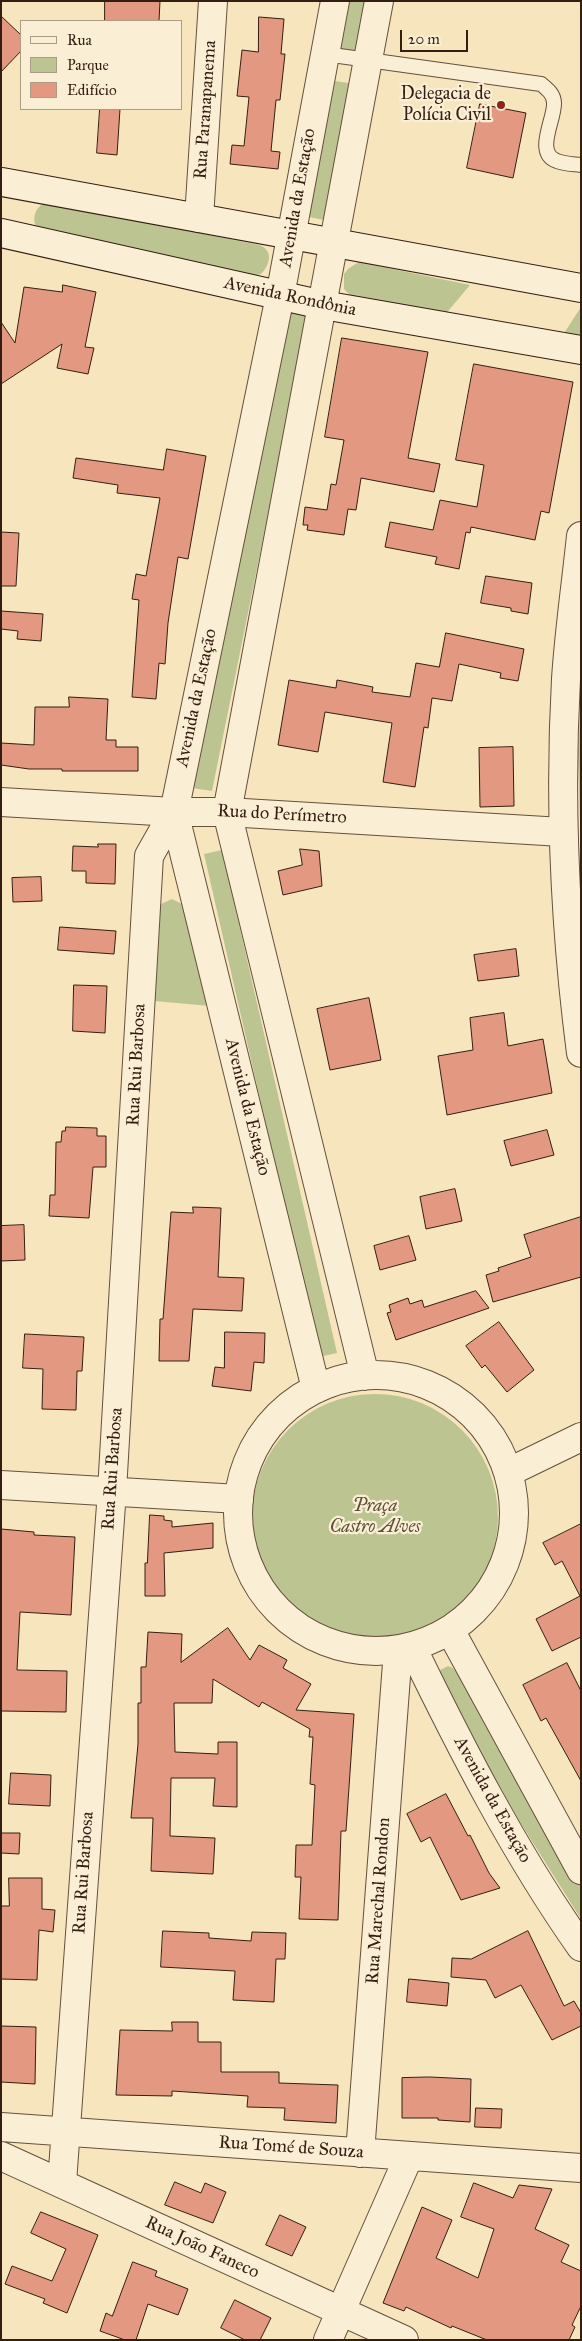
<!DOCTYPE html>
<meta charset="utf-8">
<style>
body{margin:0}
#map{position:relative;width:582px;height:2341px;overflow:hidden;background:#f7e5be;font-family:"IM FELL Great Primer",serif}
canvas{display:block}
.frame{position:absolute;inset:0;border:2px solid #341e11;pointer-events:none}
.legend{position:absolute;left:20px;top:20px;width:162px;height:90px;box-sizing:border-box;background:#faeed5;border:1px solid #ab9b87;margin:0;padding:6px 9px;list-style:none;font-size:15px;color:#341e11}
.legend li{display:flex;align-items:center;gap:10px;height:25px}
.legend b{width:25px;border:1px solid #ab9b87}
.scale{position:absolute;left:400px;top:30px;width:68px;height:22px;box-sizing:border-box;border:2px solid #341e11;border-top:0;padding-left:6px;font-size:15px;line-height:18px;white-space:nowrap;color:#341e11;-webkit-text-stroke:4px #faeed5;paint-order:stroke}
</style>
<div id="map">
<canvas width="582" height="2341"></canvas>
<div class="frame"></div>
<ul class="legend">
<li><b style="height:6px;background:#faeed5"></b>Rua</li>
<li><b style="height:14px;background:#bcc592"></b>Parque</li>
<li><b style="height:14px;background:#e39881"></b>Edifício</li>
</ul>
<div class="scale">20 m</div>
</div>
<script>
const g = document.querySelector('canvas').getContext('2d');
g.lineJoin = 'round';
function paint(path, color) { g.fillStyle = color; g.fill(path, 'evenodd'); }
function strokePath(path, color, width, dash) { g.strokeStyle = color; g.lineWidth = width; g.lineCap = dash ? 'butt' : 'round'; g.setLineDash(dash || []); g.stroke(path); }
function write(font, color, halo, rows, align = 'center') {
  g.font = font + ' "IM FELL Great Primer",serif'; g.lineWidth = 4.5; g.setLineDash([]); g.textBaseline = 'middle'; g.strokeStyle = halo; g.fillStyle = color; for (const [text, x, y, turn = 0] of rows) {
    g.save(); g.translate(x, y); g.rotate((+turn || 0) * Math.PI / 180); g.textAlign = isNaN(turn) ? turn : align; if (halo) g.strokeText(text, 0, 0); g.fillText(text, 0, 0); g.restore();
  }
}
paint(new Path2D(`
 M350 1H368L358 52 341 49Z
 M335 81 355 84 329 221 309 217Z
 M45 202 259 245C274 250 270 265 261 274L252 276 38 231C31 219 34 209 45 202Z
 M359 262 470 285 444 316 350 295 344 289V274L349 268Z
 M581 307V341L561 338Z
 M288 312 308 316 212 791 192 788Z
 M581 693V862L578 751Z
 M222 850 337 1353 319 1357 204 854Z
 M172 899 182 904 210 1006 154 1001 155 918 161 904Z
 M252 1517a123 123 0 1 1 246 0a123 123 0 1 1-246 0Z
 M448 1666 453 1668 457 1673 526 1799 581 1885V1919L511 1808 439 1677 438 1671Z`), '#bcc592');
const building = new Path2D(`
 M105 1H160L159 21H105Z
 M1 16 21 35V51L1 72Z
 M259 17 284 19 281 54H285L280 100H276L271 151 280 152 278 169 230 164 232 145 244 146 249 97 237 96 242 50 258 52Z
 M480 104 526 113 513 178 467 168Z
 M100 109H120L117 155 97 153Z
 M63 285 96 292 85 347 94 348 88 374 57 368 62 344 1 384V322L15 343 24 287 62 292Z
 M342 338 428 352 408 458 440 464 434 492 361 478 356 510 348 509 344 535 307 530 308 525H303L305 507 327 510 331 484 336 485 344 440 325 437Z
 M474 364 573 382 549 513 541 511 535 540 471 527 470 533 466 532 459 569 435 564 437 557 385 547 390 522 433 530 440 500 477 507 484 465 456 460Z
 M167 449 206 456 188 559 178 557 168 623 165 664 159 663 156 699 132 697 139 600 132 599 136 574 146 576 160 498 117 493 118 485 73 478 76 458 163 470Z
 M1 532 19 533 16 586H1Z
 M486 576 532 583 528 614 511 611V608L481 603Z
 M1 611 43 614 41 641 17 639 18 631 1 629Z
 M446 633 524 649 518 681 500 678 501 673 459 664 452 701 432 698 428 728 424 727 415 787 383 782 392 723 325 712 318 752 278 745 289 680 336 688 337 680 373 687 372 692 410 697 416 663 439 667Z
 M69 697 108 699 106 740H116V747H138V771H62V769H29L1 765V743L34 745 35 707H69Z
 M513 747 514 806 480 807 479 748Z
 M98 844H116L115 884 86 883V871H72L73 846 98 847Z
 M300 849 319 851 322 886 283 895 278 871 302 865Z
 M41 877 42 901 13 902 12 878Z
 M60 927 116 931 114 954 58 950Z
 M516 949 519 976 478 981 474 955Z
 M74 985 107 986 105 1033 73 1031Z
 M369 998 381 1060 330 1070 317 1009Z
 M504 1013 508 1046 543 1039 552 1093 447 1115 438 1056 473 1050 470 1018Z
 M66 1127 97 1128V1136H106V1167H93L89 1218 49 1216 50 1195H55L56 1142H61L62 1131H65Z
 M547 1130 554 1155 511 1166 504 1141Z
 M455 1189 462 1221 426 1229 420 1197Z
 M193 1207 221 1208 218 1277 244 1278 242 1311 193 1309 189 1361H159L160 1319H163L171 1212 193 1213Z
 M581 1217V1277L493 1302 486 1275 499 1271 498 1268 531 1257 524 1235Z
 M24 1225 25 1260 1 1261V1226Z
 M409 1236 416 1260 380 1270 374 1246Z
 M476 1291 489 1308 396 1340 387 1313 391 1312 389 1305 408 1298 410 1304 422 1300 424 1307Z
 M499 1322 534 1370 507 1392 485 1365 482 1368 466 1346Z
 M225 1332 265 1333 264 1363 254 1362 251 1391 212 1386 215 1367 224 1368Z
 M25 1334 84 1337 82 1371H77L76 1410 42 1409 43 1369 23 1368Z
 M150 1515 164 1516V1520L172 1521V1527L213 1523V1548L164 1553 165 1596H145V1563H147Z
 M581 1524V1637L552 1651 536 1619 580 1596 562 1561 555 1565 543 1543Z
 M1 1529 34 1532V1535L75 1537 71 1615 20 1612 17 1670 67 1671 66 1712 1 1711Z
 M228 1628 250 1660 259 1645 287 1660 283 1668 311 1684 296 1710 354 1714 346 1831H341L338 1920 299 1919 301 1877H295L296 1845H312L315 1785 310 1784 313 1737H309L310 1729 262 1702 259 1707 213 1679 212 1703H174L175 1752 218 1754V1742H237V1807L213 1806 215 1778H171L170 1836 215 1838 213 1874 151 1871 153 1818H131L138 1744V1703H141V1667H146L148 1632 182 1634 181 1662Z
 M567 1663 581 1691V1781L546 1718 541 1721 523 1685Z
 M11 1773 51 1775 50 1806 9 1804Z
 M446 1794 468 1836 470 1835 489 1873 500 1888 461 1900 430 1837 421 1842 407 1814Z
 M1 1833H20L19 1854 1 1853Z
 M9 1878H42V1909L55 1910 53 1932 39 1930 37 1980 1 1979V1906H9Z
 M163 1931 209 1933V1938L251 1941 252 1932 286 1933 285 1959H276L274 2002 233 2000 235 1971 161 1967Z
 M528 1931 564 2006 574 2001 581 2013V2026L552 2040 521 1985 495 1998 486 1980 451 1977 452 1958 471 1959Z
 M409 1979 449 1983 447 2006 407 2002Z
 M172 2022H198V2042H221V2072H279V2083L338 2085 336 2123 284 2120 285 2108 247 2107 248 2096 172 2091V2096L116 2095 120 2030 172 2031Z
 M1 2026 36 2027 35 2084 1 2082Z
 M430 2077 471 2079 470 2122 438 2120V2118H402V2078Z
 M476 2108 502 2109 501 2128 475 2127Z
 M175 2182 201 2193 205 2183 226 2192 213 2223 165 2205Z
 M474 2183 513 2198 519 2185 552 2189 535 2229 569 2245 561 2262 581 2271V2306L572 2325 575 2327 569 2340H487L452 2326 451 2328 406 2307 404 2311 383 2303 422 2207 452 2220 436 2258 478 2278 494 2229 461 2217Z
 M41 2212 98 2235 67 2313 43 2303 45 2299 5 2284 12 2266 52 2281 66 2249 31 2233Z
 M280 2215 306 2227 292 2256 266 2245Z
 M133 2262 157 2271 155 2276 188 2289 178 2315 148 2304 136 2340H125L100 2331 106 2313 112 2316Z
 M235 2300 271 2318 260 2340H245L221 2328Z`);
paint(building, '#e39881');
strokePath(building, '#341e11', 1);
const service = new Path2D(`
 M325 54 541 84C547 89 554 94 554 103 555 119 534 153 557 161 564 164 573 164 581 165`);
const minor = new Path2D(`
 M199 218 213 1
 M1 802 174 812H227L562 832
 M509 1472 581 1437
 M1 1485 239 1499
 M1 2127 581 2168
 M360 2153 398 1650
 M1 2156 404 2340
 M62 2183 112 1491 149 856 174 812
 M328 2340 409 2156`);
const tertiary = new Path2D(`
 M581 536C576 584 569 632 566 679 559 804 565 929 581 1053
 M238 1513a138 138 0 1 1 276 0a138 138 0 1 1-276 0Z
 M365 1376 227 812 379 1
 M316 1389 174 812 280 296 335 1
 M450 1630 581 1870
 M412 1647C462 1750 515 1853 581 1947`);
const secondary = new Path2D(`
 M2 182 581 288
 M1 233 323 305 581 350`);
strokePath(service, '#65503c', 16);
strokePath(minor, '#65503c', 30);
strokePath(tertiary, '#65503c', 30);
strokePath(secondary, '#341e11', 30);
strokePath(service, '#faeed5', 14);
strokePath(minor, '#faeed5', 28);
strokePath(tertiary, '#faeed5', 28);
strokePath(secondary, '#faeed5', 28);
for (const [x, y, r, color] of [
 [501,105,5,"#8f2418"]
]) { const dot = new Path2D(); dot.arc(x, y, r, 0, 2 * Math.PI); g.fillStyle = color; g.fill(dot); strokePath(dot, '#faeed5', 2); }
write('18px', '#341e11', '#faeed5', [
 ["Delegacia de",491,95],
 ["Polícia Civil",491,116]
], 'right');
write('18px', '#341e11', '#faeed5', [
 ["Rua Paranapanema",206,110,-86],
 ["Avenida da Estação",298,198,-80],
 ["Avenida Rondônia",290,297,12],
 ["Avenida da Estação",197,698,-78],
 ["Rua do Perímetro",282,815,3],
 ["Rua Rui Barbosa",137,1065,-87],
 ["Avenida da Estação",247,1107,76],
 ["Rua Rui Barbosa",113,1469,-86],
 ["Avenida da Estação",492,1800,61],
 ["Rua Rui Barbosa",84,1873,-86],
 ["Rua Marechal Rondon",379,1901,-86],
 ["Rua Tomé de Souza",291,2148,4],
 ["Rua João Faneco",202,2248,25]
]);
write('italic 18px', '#5d5038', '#faeed5', [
 ["Praça",375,1507],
 ["Castro Alves",375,1528]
]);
</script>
